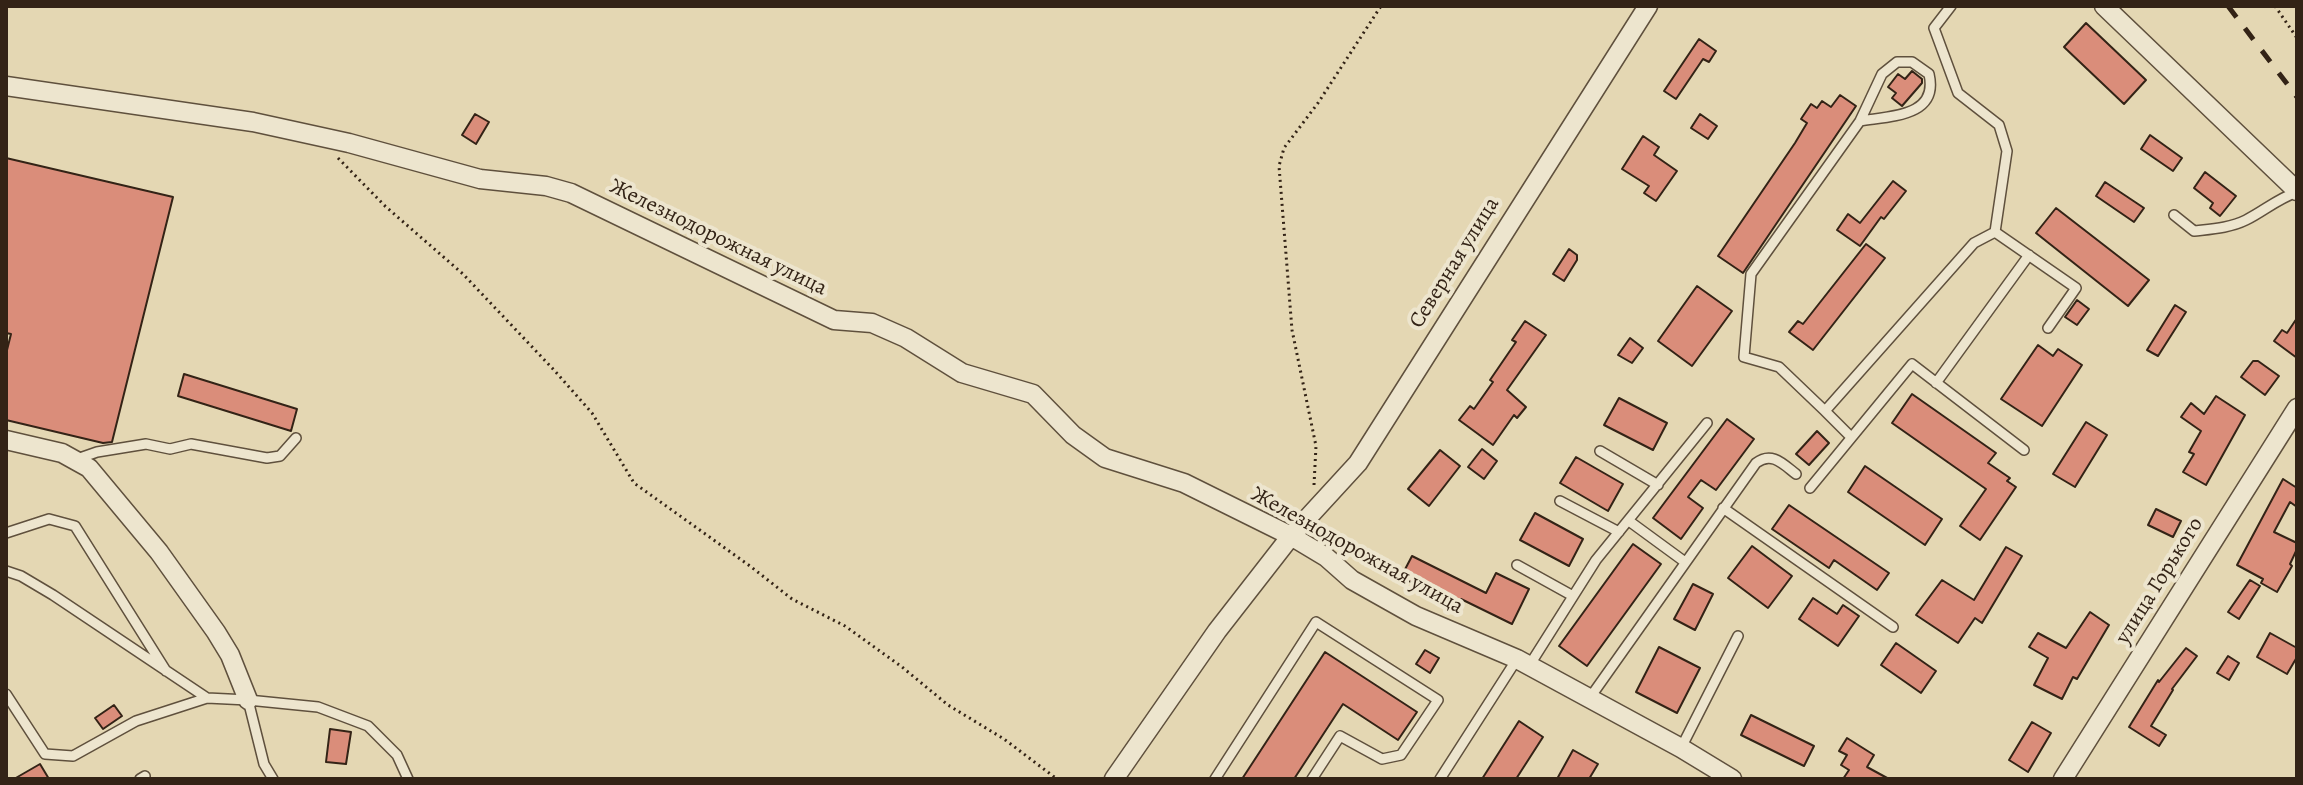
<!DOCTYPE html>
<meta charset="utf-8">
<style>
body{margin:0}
#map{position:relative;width:2303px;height:785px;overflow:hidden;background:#e4d7b3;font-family:Alegreya,serif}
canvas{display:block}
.frame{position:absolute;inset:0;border:8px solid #332316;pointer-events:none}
</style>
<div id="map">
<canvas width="2303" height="785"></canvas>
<div class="frame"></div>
</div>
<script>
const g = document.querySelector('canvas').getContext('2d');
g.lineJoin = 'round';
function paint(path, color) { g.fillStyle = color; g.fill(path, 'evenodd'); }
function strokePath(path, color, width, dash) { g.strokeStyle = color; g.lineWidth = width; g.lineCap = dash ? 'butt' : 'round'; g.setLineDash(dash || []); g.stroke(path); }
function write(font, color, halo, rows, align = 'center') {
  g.font = font + ' Alegreya,serif'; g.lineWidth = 8; g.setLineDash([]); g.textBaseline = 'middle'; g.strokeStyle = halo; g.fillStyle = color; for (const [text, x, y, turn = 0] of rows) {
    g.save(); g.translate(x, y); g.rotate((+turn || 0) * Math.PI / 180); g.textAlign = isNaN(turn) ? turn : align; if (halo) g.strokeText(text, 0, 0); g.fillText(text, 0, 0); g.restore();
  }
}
const building = new Path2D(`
 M2086 23 2146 80 2124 104 2064 47Z
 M1699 39 1716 51 1709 62 1703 59 1676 99 1664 91Z
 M1912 71 1922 79V83L1902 106 1892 98 1896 93 1888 87 1898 74 1905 79Z
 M1840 95 1856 106 1743 273 1718 256 1795 143 1807 123 1801 119 1811 104 1817 108 1822 101 1831 107Z
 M475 114 489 122 476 144 462 135Z
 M1700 114 1717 126 1708 139 1691 128Z
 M2150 135 2182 158 2173 171 2141 149Z
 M1643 136 1659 147 1654 155 1677 171 1656 201 1644 193 1649 186 1622 169Z
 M6 158 173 197 112 442 103 443 6 420V354L11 334 6 333Z
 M2205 172 2236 196 2220 216 2210 208 2213 203 2194 188Z
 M1893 181 1906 191 1884 219 1881 217 1860 246 1837 230 1848 214 1860 223Z
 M2105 182 2144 208 2134 222 2096 196Z
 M2056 208 2149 280 2128 306 2036 233Z
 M1866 244 1885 258 1813 350 1789 332 1798 321 1803 324Z
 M1569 249 1577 255V260L1564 281 1553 274Z
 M1697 286 1732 311 1692 366 1658 341Z
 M2077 300 2089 309 2077 325 2065 317Z
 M2175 305 2186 312 2158 356 2147 350Z
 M2297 318V358L2274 341 2282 330 2287 333Z
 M1525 321 1546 335 1507 390 1526 407 1517 418 1514 415 1493 445 1459 420 1470 406 1474 409 1493 382 1490 380 1516 342 1512 340Z
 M1630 338 1643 348 1632 363 1618 355Z
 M2038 345 2053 356 2058 349 2082 365 2042 426 2001 399Z
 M2253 361H2258L2279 376 2265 395 2241 377Z
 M184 374 297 409 291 431 178 396Z
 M1912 394 1996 453 1988 463 2010 478 2007 481 2016 487 1980 540 1960 526 1986 489 1892 423Z
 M2216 396 2245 415 2206 485 2183 472 2194 454 2189 452 2201 431 2181 417 2191 403 2204 414Z
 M1619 398 1667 423 1653 450 1604 425Z
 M1727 419 1754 439 1716 490 1701 480 1688 497 1703 508 1681 539 1653 518Z
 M2086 422 2107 435 2075 487 2053 474Z
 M1817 431 1829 443 1809 465 1796 454Z
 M1482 449 1497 461 1484 479 1468 467Z
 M1440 450 1460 466 1429 506 1408 489Z
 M1576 457 1623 484 1608 511 1560 483Z
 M1865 466 1942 519 1925 545 1848 492Z
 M2283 479 2297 488V507L2290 502 2274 532 2297 543V549L2290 564 2292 566 2277 592 2261 583 2263 579 2237 565Z
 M1789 505 1889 573 1877 590 1834 560 1829 568 1772 529Z
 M2156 509 2181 521 2173 537 2148 525Z
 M1535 513 1583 539 1569 566 1520 540Z
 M1633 544 1661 564 1587 666 1559 646Z
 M1752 546 1792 576 1768 608 1728 578Z
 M2006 547 2022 556 1982 623 1975 618 1958 643 1916 615 1942 580 1974 600Z
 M1412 556 1486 593 1496 573 1529 589 1512 624 1461 599 1458 606 1401 577Z
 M2250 580 2260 586 2239 619 2228 612Z
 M1693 584 1713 594 1695 630 1674 619Z
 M1813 598 1837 614 1843 605 1859 616 1838 646 1799 619Z
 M2090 612 2109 625 2077 679 2073 677 2062 699 2034 685 2048 658 2029 647 2038 633 2066 648Z
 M2270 633 2297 648V657L2287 674 2257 657Z
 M1896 643 1936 671 1921 693 1881 665Z
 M1659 647 1700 668 1677 713 1636 692Z
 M2186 648 2197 656 2172 689 2173 690 2151 726 2166 735 2159 746 2129 727 2158 680 2159 682Z
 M1425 650 1439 658 1430 673 1416 664Z
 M1325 652 1417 712 1398 740 1343 704 1294 779H1242Z
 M2228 656 2239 663 2229 680 2217 673Z
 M114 705 122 716 103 729 95 718Z
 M1751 715 1814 746 1804 766 1741 735Z
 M1519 721 1543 737 1516 779H1482Z
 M2032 722 2051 733 2028 772 2009 760Z
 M330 729 351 732 346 764 326 762Z
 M1847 738 1874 755 1867 767 1889 779H1843L1849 770 1841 765 1847 755 1839 751Z
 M1573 750 1598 764 1589 779H1557Z
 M40 764 49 779H14Z`);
paint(building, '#da8d7a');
strokePath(building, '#332316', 2);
const lane = new Path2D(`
 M1951 6 1934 28 1958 93 1999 125 2007 151 1995 232 2076 288 2048 328
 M1860 121C1890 116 1939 117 1929 74L1912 62H1897L1882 74 1860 121 1751 274 1744 357 1779 367 1825 411 1974 243 1995 232
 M2174 215 2194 231C2211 229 2230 228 2246 220 2264 211 2277 199 2297 192
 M1936 383 2029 255
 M1825 411 1850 436
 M1600 451 1658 485
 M77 459 97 452 146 444 170 449 191 444 267 458 280 456 296 438
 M1810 488 1912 364 2024 450
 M1560 501 1619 532
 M1723 508 1893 627
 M1629 521 1685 562
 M6 533 49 519 75 526 166 671
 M1517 565 1573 596
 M6 571 21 576 53 595 207 698
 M1529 666 1596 560 1707 423
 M6 694 45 754 73 756 136 721 207 698 248 700 318 707 368 726 397 755 408 779
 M1589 699 1756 463C1772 451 1783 464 1796 474
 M248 700 264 764 273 779
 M1681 748 1738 636
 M140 779 145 776
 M1215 779 1316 622 1438 700 1401 755 1382 759 1340 736 1312 779
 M1440 779 1517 659`);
const street = new Path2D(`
 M2104 6 2297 191
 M6 86 253 122 349 143 480 179 546 186 571 193 834 320 872 323 906 338 962 373 1033 394 1073 435 1105 458 1184 483 1291 536 1326 557 1352 580 1416 616 1517 659 1681 748 1732 779
 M6 440 62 453 89 468 159 552 216 632 230 655 248 700
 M1114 779 1217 631 1291 536 1358 463 1648 6
 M2063 779 2297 408`);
strokePath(lane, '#5f503d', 12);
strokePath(street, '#5f503d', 21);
strokePath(new Path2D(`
 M2275 6 2297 38
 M338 158 385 206 463 274 553 369 592 413 634 483 750 566 792 599 845 626 902 667 948 705 1004 739 1057 779
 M1314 485 1316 446 1292 330 1279 166 1284 148 1318 103 1381 6`), '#332316', 3, [2, 4]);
strokePath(lane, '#ede5ce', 9);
strokePath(street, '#ede5ce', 18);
strokePath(new Path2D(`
 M2228 6 2297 97`), '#332316', 5, [14, 14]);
write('22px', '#332316', '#ede5ce', [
 ["Железнодорожная улица",718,238,26],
 ["Северная улица",1455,263,-58],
 ["Железнодорожная улица",1357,551,29],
 ["улица Горького",2160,581,-58]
]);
</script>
